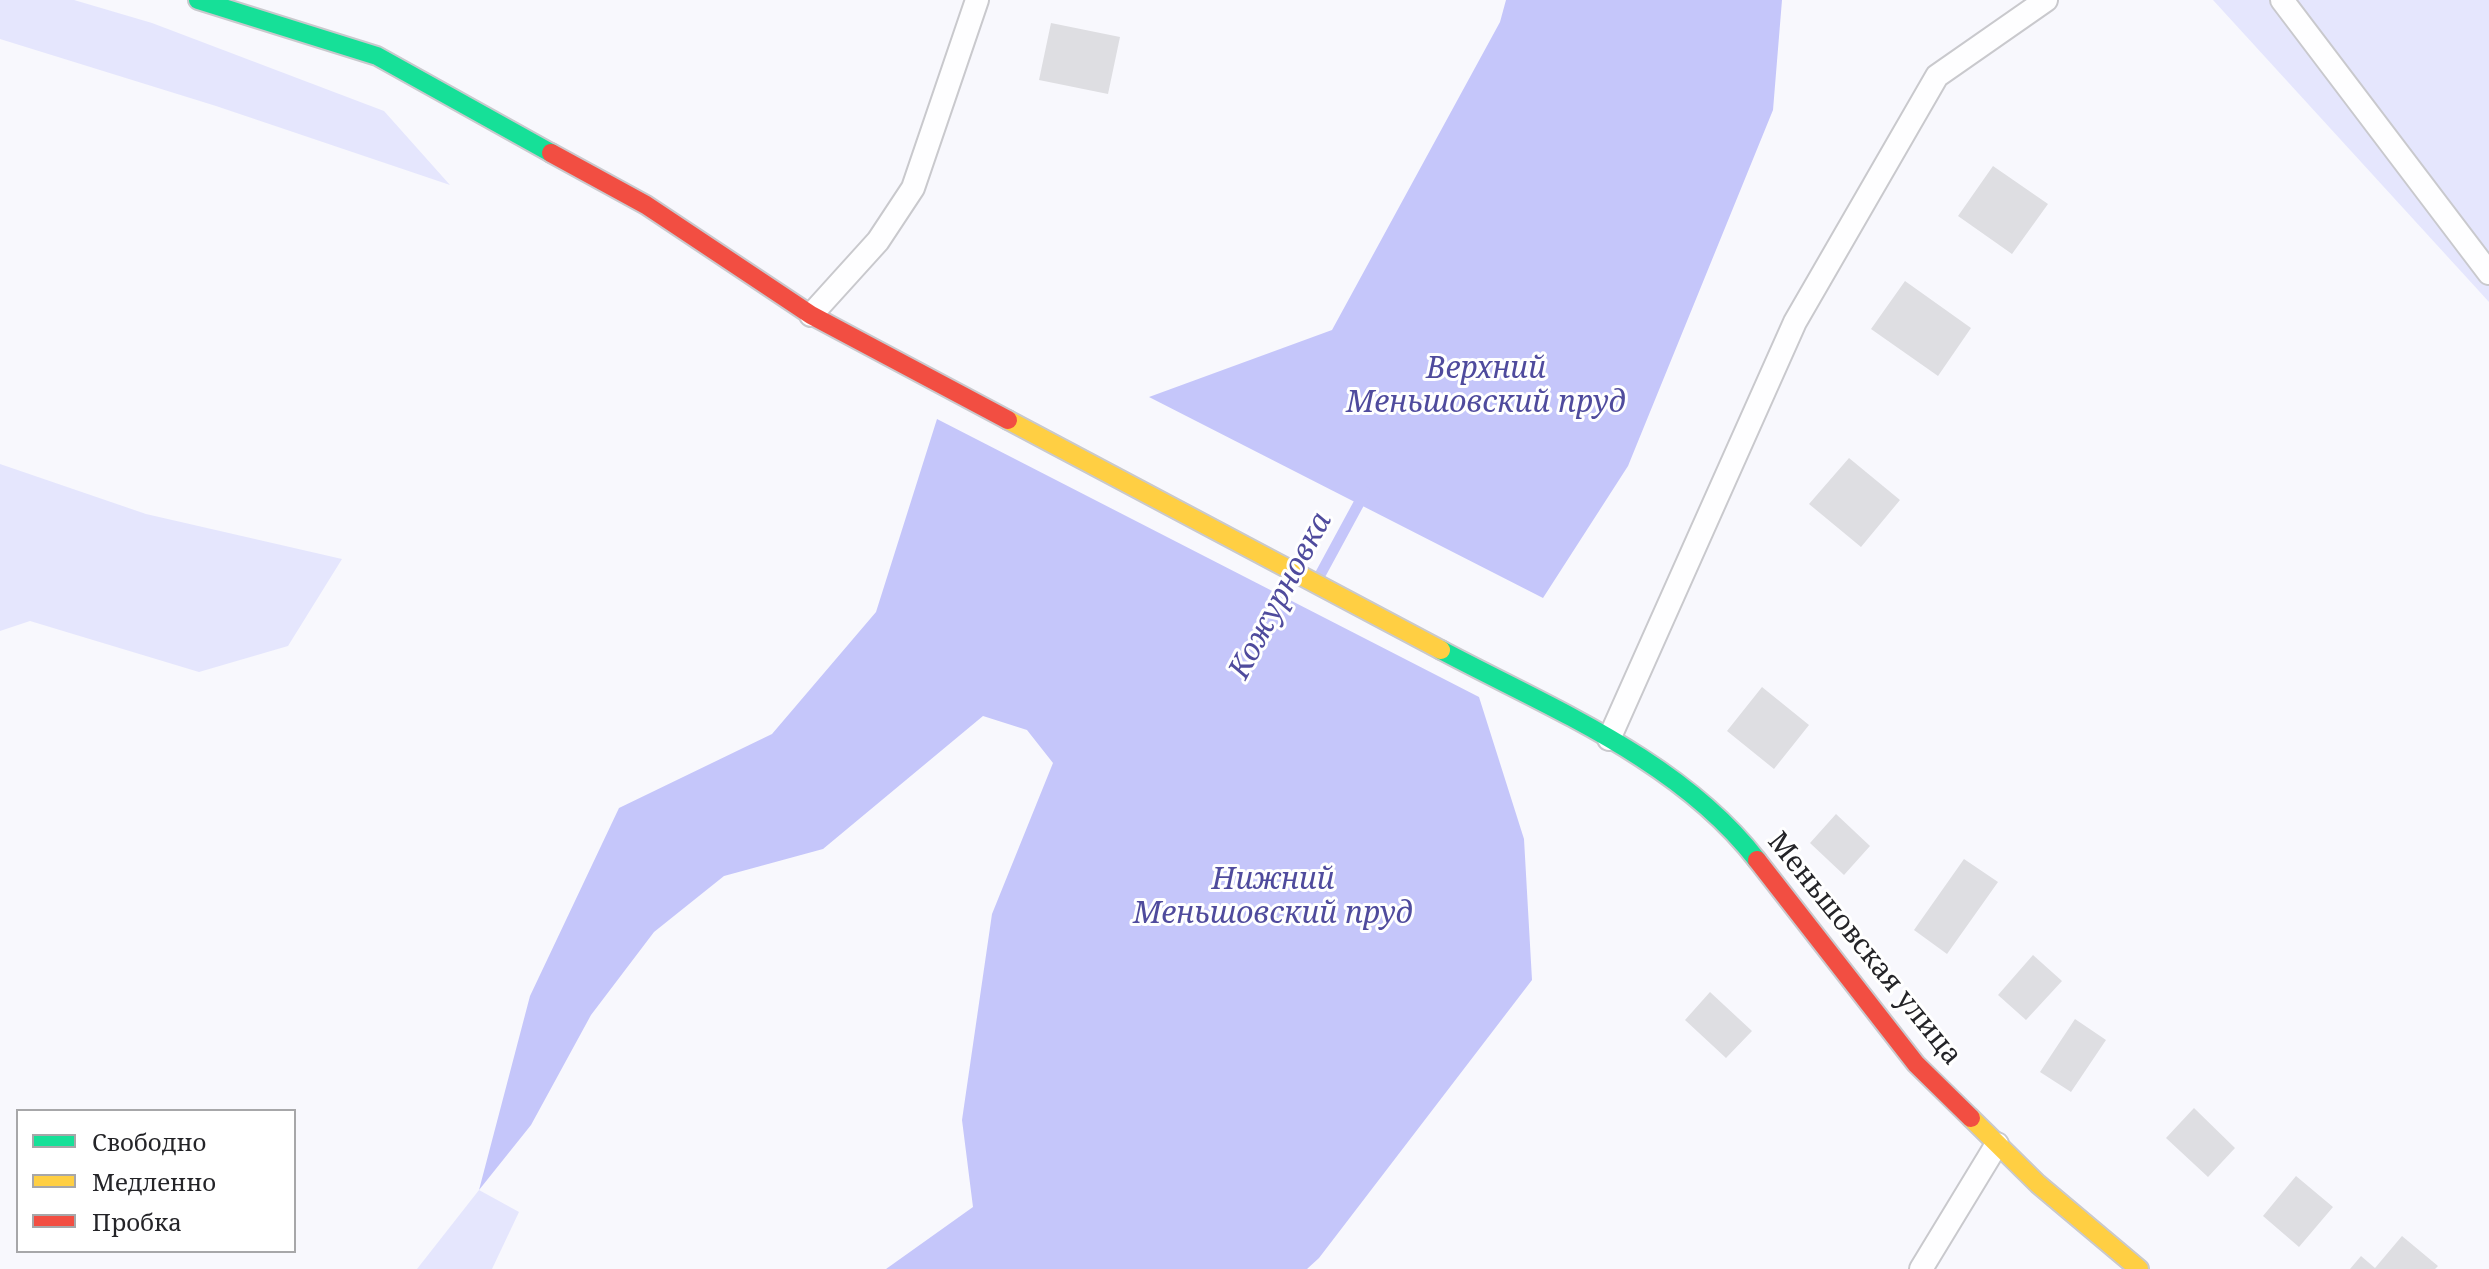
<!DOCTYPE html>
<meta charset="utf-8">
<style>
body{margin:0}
#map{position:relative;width:2489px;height:1269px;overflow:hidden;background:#f8f8fd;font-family:"Noto Serif",serif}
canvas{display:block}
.legend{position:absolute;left:16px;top:1109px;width:280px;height:144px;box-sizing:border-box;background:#fff;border:2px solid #a7a7a9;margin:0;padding:10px 14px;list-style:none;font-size:24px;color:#242428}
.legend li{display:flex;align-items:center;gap:16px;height:40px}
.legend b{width:40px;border:2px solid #a7a7a9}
</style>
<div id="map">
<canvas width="2489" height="1269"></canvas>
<ul class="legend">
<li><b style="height:10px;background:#16e098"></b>Свободно</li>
<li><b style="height:10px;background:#ffcf43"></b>Медленно</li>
<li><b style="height:10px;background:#f24e42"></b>Пробка</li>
</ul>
</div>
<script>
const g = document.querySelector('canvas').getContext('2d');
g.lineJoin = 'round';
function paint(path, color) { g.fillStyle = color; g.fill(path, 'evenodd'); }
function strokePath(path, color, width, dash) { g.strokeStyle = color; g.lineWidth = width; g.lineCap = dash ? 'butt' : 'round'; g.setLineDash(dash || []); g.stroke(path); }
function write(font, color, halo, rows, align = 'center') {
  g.font = font + ' "Noto Serif",serif'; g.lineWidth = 6; g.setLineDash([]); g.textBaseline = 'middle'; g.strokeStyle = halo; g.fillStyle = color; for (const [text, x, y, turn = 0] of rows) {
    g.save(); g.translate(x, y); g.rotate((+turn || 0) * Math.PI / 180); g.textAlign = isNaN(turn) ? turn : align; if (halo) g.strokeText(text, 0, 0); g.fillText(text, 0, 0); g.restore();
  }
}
paint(new Path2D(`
 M0 0H74L152 23 384 111 450 185 216 106 0 39Z
 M2213 0H2489V302Z
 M0 464 146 514 342 559 288 646 199 672 30 621 0 631Z
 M479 1190 519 1212 492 1269H417Z`), '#e5e6fd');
paint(new Path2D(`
 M1506 0H1782L1773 110 1628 466 1543 598 1149 397 1332 330 1500 22Z
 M937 419 1479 697 1524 839 1532 980 1319 1258 1307 1269H886L973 1207 962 1120 992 914 1053 763 1027 730 983 716 823 849 724 876 654 932 591 1015 531 1125 479 1190 530 996 619 808 772 734 876 612Z`), '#c5c6fa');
strokePath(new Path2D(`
 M1320 575 1365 492`), '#c5c6fa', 11);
paint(new Path2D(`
 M1051 23 1120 37 1108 94 1039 80Z
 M1993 166 2048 204 2012 254 1958 216Z
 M1905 281 1971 328 1938 376 1871 329Z
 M1849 458 1900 500 1861 547 1809 504Z
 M1762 687 1809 725 1774 769 1727 731Z
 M1836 814 1870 846 1844 875 1810 843Z
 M1964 859 1998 882 1947 954 1914 930Z
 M2033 955 2062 981 2026 1020 1998 995Z
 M1710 992 1752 1031 1726 1058 1685 1020Z
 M2075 1019 2106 1040 2071 1092 2040 1072Z
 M2194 1108 2235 1148 2208 1177 2166 1138Z
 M2296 1176 2333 1207 2299 1247 2263 1216Z
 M2402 1236 2438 1266 2435 1269H2350L2361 1256 2375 1268Z`), '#dedee2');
const lane = new Path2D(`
 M2282 0 2489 273
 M811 315 878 241 913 188 977 0
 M1609 739 1795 322 1937 76 2046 0
 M1921 1269 1997 1144`);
const fast = new Path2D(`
 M198 0 377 56 551 153
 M1441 650C1550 708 1680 760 1757 860`);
const slow = new Path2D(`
 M1008 420 1441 650
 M1971 1118 2038 1184 2139 1269`);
const jam = new Path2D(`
 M551 153 646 205 811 315 1008 420
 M1757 860 1916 1064 1971 1118`);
strokePath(lane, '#c9c9cd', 26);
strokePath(fast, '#c9c9cd', 22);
strokePath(slow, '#c9c9cd', 22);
strokePath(jam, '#c9c9cd', 22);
strokePath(lane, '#fefeff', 22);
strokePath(fast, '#16e098', 18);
strokePath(slow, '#ffcf43', 18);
strokePath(jam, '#f24e42', 18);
write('28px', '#242428', '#fff', [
 ["Меньшовская улица",1864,949,51]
]);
write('italic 30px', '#4f4b9d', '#fff', [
 ["Верхний",1486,369],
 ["Меньшовский пруд",1486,403],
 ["Кожурновка",1281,596,-62],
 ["Нижний",1273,880],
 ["Меньшовский пруд",1273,914]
]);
</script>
